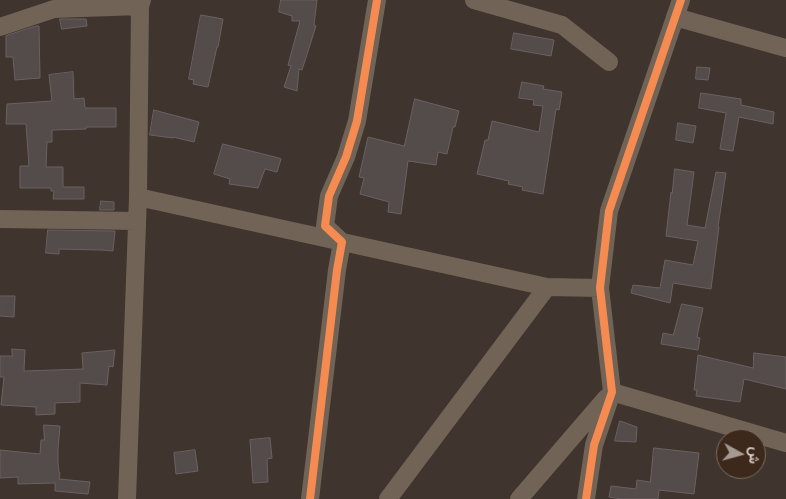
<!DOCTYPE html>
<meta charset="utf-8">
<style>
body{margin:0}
#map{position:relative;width:786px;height:499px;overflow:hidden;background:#3f342e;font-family:Jost,Vazirmatn,sans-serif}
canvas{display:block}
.north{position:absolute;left:716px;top:429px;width:50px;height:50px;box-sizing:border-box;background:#3c291c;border:1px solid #7c6c61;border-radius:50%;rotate:97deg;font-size:14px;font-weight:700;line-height:20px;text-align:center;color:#ddd0c8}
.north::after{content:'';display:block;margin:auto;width:18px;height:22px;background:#a69992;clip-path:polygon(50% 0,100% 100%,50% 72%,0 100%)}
</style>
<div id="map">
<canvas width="786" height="499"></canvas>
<div class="north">ش</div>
</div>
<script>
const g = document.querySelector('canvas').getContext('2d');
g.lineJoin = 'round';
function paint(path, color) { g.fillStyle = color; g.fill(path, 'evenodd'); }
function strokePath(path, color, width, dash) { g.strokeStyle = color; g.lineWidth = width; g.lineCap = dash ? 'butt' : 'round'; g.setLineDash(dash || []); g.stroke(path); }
const building = new Path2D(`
 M281 0H317L314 25 316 26 302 70 299 69 297 91 284 87 291 66 288 65 300 21H292V16L279 12Z
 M201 15 223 19 218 47H217L208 87 193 84 194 80 189 79Z
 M60 19H86L87 26 62 29Z
 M36 26H39L40 78 15 80 13 57H6V36Z
 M514 33 554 40 551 56 511 49Z
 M697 67 710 68 708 80 696 79Z
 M73 72 74 99 84 98 85 108H116V127H86V129L52 130V142H47L46 167H63V187H84V199H53L54 191H51V188H20V166H29L26 124H6L7 104 52 101 49 75Z
 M522 82 544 86 543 89 562 92 559 110 556 109 543 194 522 190 523 187 508 184 509 181 477 174 485 140H488L492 121 539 132 543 106 533 105 534 100 519 98Z
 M701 93 741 99V105L774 112 773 124 739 117 733 151 720 149 726 113 699 108Z
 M415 99 459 111 455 127H453L447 154 438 152 436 165 408 161 401 214 388 212 389 202 360 194 364 178 359 177 368 137 404 146Z
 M154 110 199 122 194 142 173 137V138L150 135Z
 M678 123 696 126 693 143 676 140Z
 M223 144 279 158 281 159 277 172 265 169 258 188 229 184 230 179 214 174Z
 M675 169 694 172 687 225 705 228 716 172 726 173 718 227H719L711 289 673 283 670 303 631 293 633 285 660 288 665 260 693 265 698 241 666 236 671 192 672 193Z
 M101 201 114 202V210H100Z
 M48 230 115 231 113 251 101 250 59 249V254L46 253Z
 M0 296H15L14 317 0 316Z
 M682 304 703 308 697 337 700 338 698 350 661 344 663 333 673 335Z
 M12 349 25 350 24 371 83 369 82 353 115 350 113 367 109 366 107 385 80 383V402L55 403V414L36 415V407L1 405 4 377H0V356H12Z
 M754 353 786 357V389L744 379 740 402 696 396 697 390H694L698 355 753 368Z
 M620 421 637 427 636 442 615 441Z
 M44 425 60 426 58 449V462L59 472 60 473 59 479 90 482 88 494 55 491V483L18 484V477L0 478V450L40 454 41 440H44Z
 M270 438 272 458 267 459 268 482 253 483 250 440Z
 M654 448 699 453 694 494 659 490 658 499H622L609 497 611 486 636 489 637 480 650 482Z
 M195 450 198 471 176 474 174 453Z`);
paint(building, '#544b4b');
strokePath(building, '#6a6161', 1);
strokePath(new Path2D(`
 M474 0 562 25 609 62
 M675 17 786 48
 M0 27 54 9 140 6
 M138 197 547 287 600 288
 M0 219 137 221
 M612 392 786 443
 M127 499 138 197 140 6 142 0
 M310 499 337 270 342 242 325 226 329 196 346 157 357 121 377 0
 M388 499 547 287
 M519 499 606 398
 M586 499 594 445 612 392 600 288 609 211 681 0`), '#716355', 18);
strokePath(new Path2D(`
 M310 499 337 270 342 242 325 226 329 196 346 157 357 121 377 0
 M586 499 594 445 612 392 600 288 609 211 681 0`), '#f68b52', 8);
</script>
